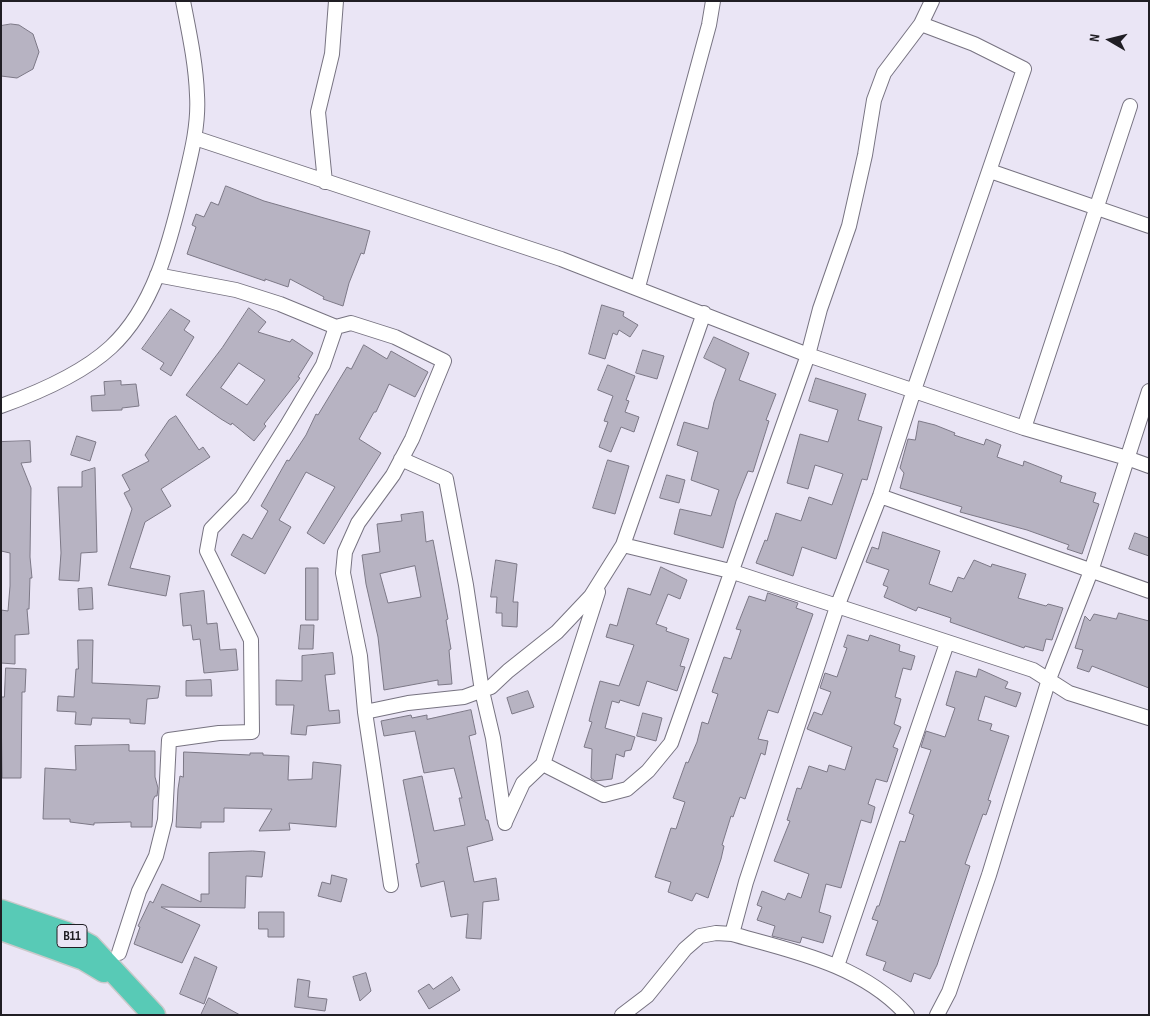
<!DOCTYPE html>
<style>
body{margin:0}
#map{position:relative;width:1150px;height:1016px;overflow:hidden;background:#eae5f5;font-family:"Sofia Sans Condensed",sans-serif}
canvas{display:block}
.frame{position:absolute;inset:0;border:2px solid #201e24;pointer-events:none}
.north{position:absolute;left:1085px;top:15px;width:50px;height:50px;-webkit-text-stroke:4px #eae5f5;paint-order:stroke;rotate:278deg;font-size:14px;font-weight:700;line-height:20px;text-align:center;color:#201e24}
.north::after{content:'';display:block;margin:auto;width:18px;height:22px;background:#201e24;clip-path:polygon(50% 0,100% 100%,50% 72%,0 100%)}
</style>
<div id="map">
<canvas width="1150" height="1016"></canvas>
<div class="frame"></div>
<div class="north">N</div>
</div>
<script>
const g = document.querySelector('canvas').getContext('2d');
g.lineJoin = 'round';
function paint(path, color) { g.fillStyle = color; g.fill(path, 'evenodd'); }
function strokePath(path, color, width, dash) { g.strokeStyle = color; g.lineWidth = width; g.lineCap = dash ? 'butt' : 'round'; g.setLineDash(dash || []); g.stroke(path); }
function write(font, color, halo, rows, align = 'center') {
  g.font = font + ' "Sofia Sans Condensed",sans-serif'; g.lineWidth = 4; g.setLineDash([]); g.textBaseline = 'middle'; g.strokeStyle = halo; g.fillStyle = color; for (const [text, x, y, turn = 0] of rows) {
    g.save(); g.translate(x, y); g.rotate((+turn || 0) * Math.PI / 180); g.textAlign = isNaN(turn) ? turn : align; if (halo) g.strokeText(text, 0, 0); g.fillText(text, 0, 0); g.restore();
  }
}
const building = new Path2D(`
 M11 24 19 25 33 34 39 52 33 69 17 78 1 76V26Z
 M226 186 264 201 370 231 364 254 361 253 349 283 343 306 323 299 324 297 290 279 288 287 265 279V281L187 254 196 227 192 225 196 214 204 217 211 202 218 205Z
 M602 305 624 312 623 316 638 325 630 337 619 330 617 335 613 333 605 359 589 354Z
 M249 308 266 322 258 332 290 342 292 339 313 353 298 377 300 378 264 424 266 426 254 441 232 423 231 425 221 419 186 395 222 348ZM239 363 265 380 247 405 221 388Z
 M171 309 190 321 184 330 194 337 171 376 160 369 164 363 142 349Z
 M714 337 749 353 739 380 776 394 766 420 769 421 753 472 748 471 736 501 723 548 674 534 680 509 711 516 719 490 691 480 698 452 677 445 684 422 708 429 714 402 726 369 704 358Z
 M364 345 387 359 391 351 428 372 415 397 389 384 376 412H374L359 439 381 453 324 544 307 533 335 487 306 472 279 520 291 527 265 574 231 555 243 534 252 539 268 511 261 506 287 460 289 461 306 435 316 414 318 415 347 367 351 369Z
 M643 350 664 356 657 379 636 373Z
 M608 365 635 376 626 400 629 401 625 412 639 417 634 432 621 427 611 452 599 447 608 422 604 421 613 396 598 390Z
 M816 378 866 394 858 420 882 427 867 480 862 479 836 559 802 547 793 576 756 563 765 540 767 541 776 513 801 521 809 497 832 505 843 474 815 465 808 489 787 483 800 434 828 442 838 410 809 401Z
 M121 381V385L136 384 139 406 122 408V410L92 411 91 396 105 395 104 382Z
 M176 416 199 450 203 447 210 457 161 489 171 506 145 522 130 568 170 576 166 596 108 585 132 509 124 493 130 490 122 475 149 461 145 455 169 420Z
 M919 421 935 425 955 433 954 435 984 445 986 439 1001 445 997 457 1023 466 1024 461 1062 476 1060 482 1096 493 1093 502 1099 504 1082 554 1067 549 1069 545 1027 530 960 512 962 507 900 488 904 473 900 468 908 439 915 440Z
 M77 436 96 442 90 461 71 455Z
 M30 441 31 462 21 463 31 488 30 557 32 578H30L29 609H27L29 634 15 635V664L1 663V610L8 611 10 586V553L1 551V442Z
 M608 460 629 466 615 514 593 508Z
 M95 468 97 552 81 553 79 581 59 580 61 553 58 487H82V472Z
 M667 475 685 480 679 503 660 498Z
 M423 512 426 542 433 540 448 619 446 620 451 649 449 650 452 684 438 685V680L384 690 378 637 366 584 362 555 380 552 377 524 402 521 401 515ZM415 566 421 597 388 603 380 574Z
 M883 532 940 551 929 584 952 592 958 577 964 579 974 560 991 567 992 564 1026 574 1018 598 1046 606 1048 604 1063 608 1052 640 1046 639 1043 651 1025 646 1024 648 950 622 951 618 918 607 916 611 884 597 888 587 883 585 889 570 866 562 872 547 878 549Z
 M1135 533 1149 538V556L1129 549Z
 M496 560 517 564 513 602H518L517 627 502 626V613H496L497 597H491Z
 M661 567 687 580 680 599 668 594 656 624 667 628 666 631 689 639 680 666 685 667 677 691 647 681 639 706 620 700 619 703 612 701 605 728 635 737 631 750 625 751 624 757 616 754 612 779 595 781 591 778 592 749 584 747 592 722 589 721 592 709 600 681 619 686 634 645 606 637 610 624 617 626 628 588 650 595Z
 M306 568H318V620H306Z
 M92 588 93 609 79 610 78 589Z
 M204 591 207 624 217 623 220 650 236 649 238 670 204 673 200 639 193 640 191 625 183 626 180 594Z
 M768 593 798 603 796 608 813 614 778 713 768 710 758 739 768 741 765 755 761 753 745 799 740 797 733 817 731 816 722 845 724 846 721 859 708 898 696 893 692 901 668 892 671 882 655 877 671 828 676 829 685 802 673 798 686 762 688 763 697 742 702 722 708 724 718 694 712 692 724 657 731 659 741 630 736 629 749 596 765 601Z
 M1119 613 1149 621V688L1092 666 1089 672 1077 668 1083 650 1075 648 1085 616 1090 621 1094 614 1116 619Z
 M301 625H314L313 649H299Z
 M848 635 868 641 870 635 900 645 899 651 915 656 911 670 903 668 895 697 901 699 894 724 901 727 893 747 898 749 887 782 876 779 868 804 875 807 871 823 861 820 841 888 826 884 819 912 831 916 823 943 802 937 800 943 772 936 775 926 757 920 762 907 757 905 762 891 785 900 788 893 801 898 809 874 774 861 790 821 787 820 797 788 801 789 809 766 827 772 829 765 845 770 852 747 807 729 814 712 822 715 831 692 820 688 825 673 837 677 847 648 844 647Z
 M78 640H93L92 683 160 686 158 698 147 699 145 724 130 723V719L92 718 91 725 75 724 76 712 57 711 58 696 74 697 76 669H78Z
 M333 653 335 674 325 675 329 711 339 710 340 723 307 726 306 735 291 734 294 705H276V680L302 681V656Z
 M6 668 26 669 25 692H22L21 778H2L1 697H4Z
 M979 669 1008 682 1005 688 1021 693 1016 707 985 696 978 720 992 724 990 730 1009 736 988 800 991 801 986 815 983 814 965 864 970 866 937 965 930 979 914 973 911 982 883 970 886 962 866 955 878 921 872 919 877 906H879L900 841 905 842 914 815 909 813 931 750 921 747 926 731 945 737 955 708 946 705 956 671 976 677Z
 M211 680 212 696H186V681Z
 M528 691 534 707 512 714 507 698Z
 M471 710 476 734 469 736 486 820H488L493 840 467 847 474 882 496 878 499 900 483 902 481 939 466 938 468 914 451 917 444 881 421 887 416 864 419 863 403 780 422 776 434 831 465 825 459 798H462L454 768 424 773 415 731 384 736 381 721 411 715 412 718 427 715V719Z
 M643 713 662 718 656 741 637 736Z
 M129 745V751H155V777L158 788 157 796H155L153 800 152 827H131V822L94 823V825L70 822V819H43L45 768 76 770 75 746Z
 M184 752 250 755V753H263V755L289 756 288 780 312 779 313 762 341 765 336 827 289 823 290 830 259 831 272 809 224 808V822H201V828L176 827 178 789 180 776 183 777Z
 M253 851 265 852 262 877 246 876 245 908 161 907 200 925 182 963 134 944 140 927 138 926 150 901 153 903 162 884 201 902V894H209V853Z
 M332 875 347 879 341 902 318 896 322 882 330 884Z
 M259 912H284V937H268V929H259Z
 M195 957 217 967 204 1004 180 994Z
 M366 973 371 991 360 1001 353 977Z
 M452 977 460 990 429 1009 418 991 429 984 433 989Z
 M298 979 310 981 308 997 327 999 325 1011 295 1007Z
 M209 998 240 1015H201Z`);
paint(building, '#b7b3c2');
strokePath(building, '#7c7886', 1);
const minor = new Path2D(`
 M195 138 561 259 808 355 1024 428 1127 458 1149 466
 M990 171 1149 226
 M325 182 318 112 332 54 336 1
 M157 275 236 290 280 304 336 327
 M638 287 709 25 713 1
 M1 406C37 393 83 373 111 347 155 306 170 241 184 184 191 155 199 125 197 95 196 64 189 32 183 1
 M1024 428 1130 106
 M401 459 446 479 466 585 482 691 493 738 505 823
 M880 496 1149 591
 M623 545 730 571 1033 670 1069 693 1149 718
 M365 712 408 703 464 697 491 687 508 671 557 632 591 596 623 545 704 313
 M543 764 604 795 627 789 648 771 671 743 808 355 820 309 849 226 865 155 874 100 884 73 921 24 932 1
 M505 822 523 783 543 764 598 592
 M732 934 746 882 837 607 880 496 914 390 1024 69 974 44 921 24
 M119 953 139 891 156 856 165 820 169 740 219 733 252 732 251 640 207 551 211 529 242 497 286 427 323 365 336 327 351 323 395 337 444 361 412 439 393 475 358 523 345 552 343 573 360 656 365 712 391 885
 M837 966 947 643
 M622 1015 647 996 685 949 700 936 716 933 732 934C793 951 863 965 907 1015
 M937 1015 949 992 989 875 1049 679 1091 571 1149 391`);
const trunk = new Path2D(`
 M1 911 66 933 90 946 154 1015
 M1 929 84 959 104 971`);
strokePath(minor, '#777381', 16);
strokePath(trunk, '#c9c9ca', 25);
strokePath(minor, '#fff', 14);
strokePath(trunk, '#58cab6', 22);
for (const [x, y, w] of [
 [72,936,30]
]) { const box = new Path2D(); box.roundRect(x - w / 2, y - 11.5, w, 23, 4); g.fillStyle = '#eae5f5'; g.fill(box); strokePath(box, '#201e24', 1); }
write('bold 14px', '#201e24', null, [
 ["B11",72,936]
]);
</script>
